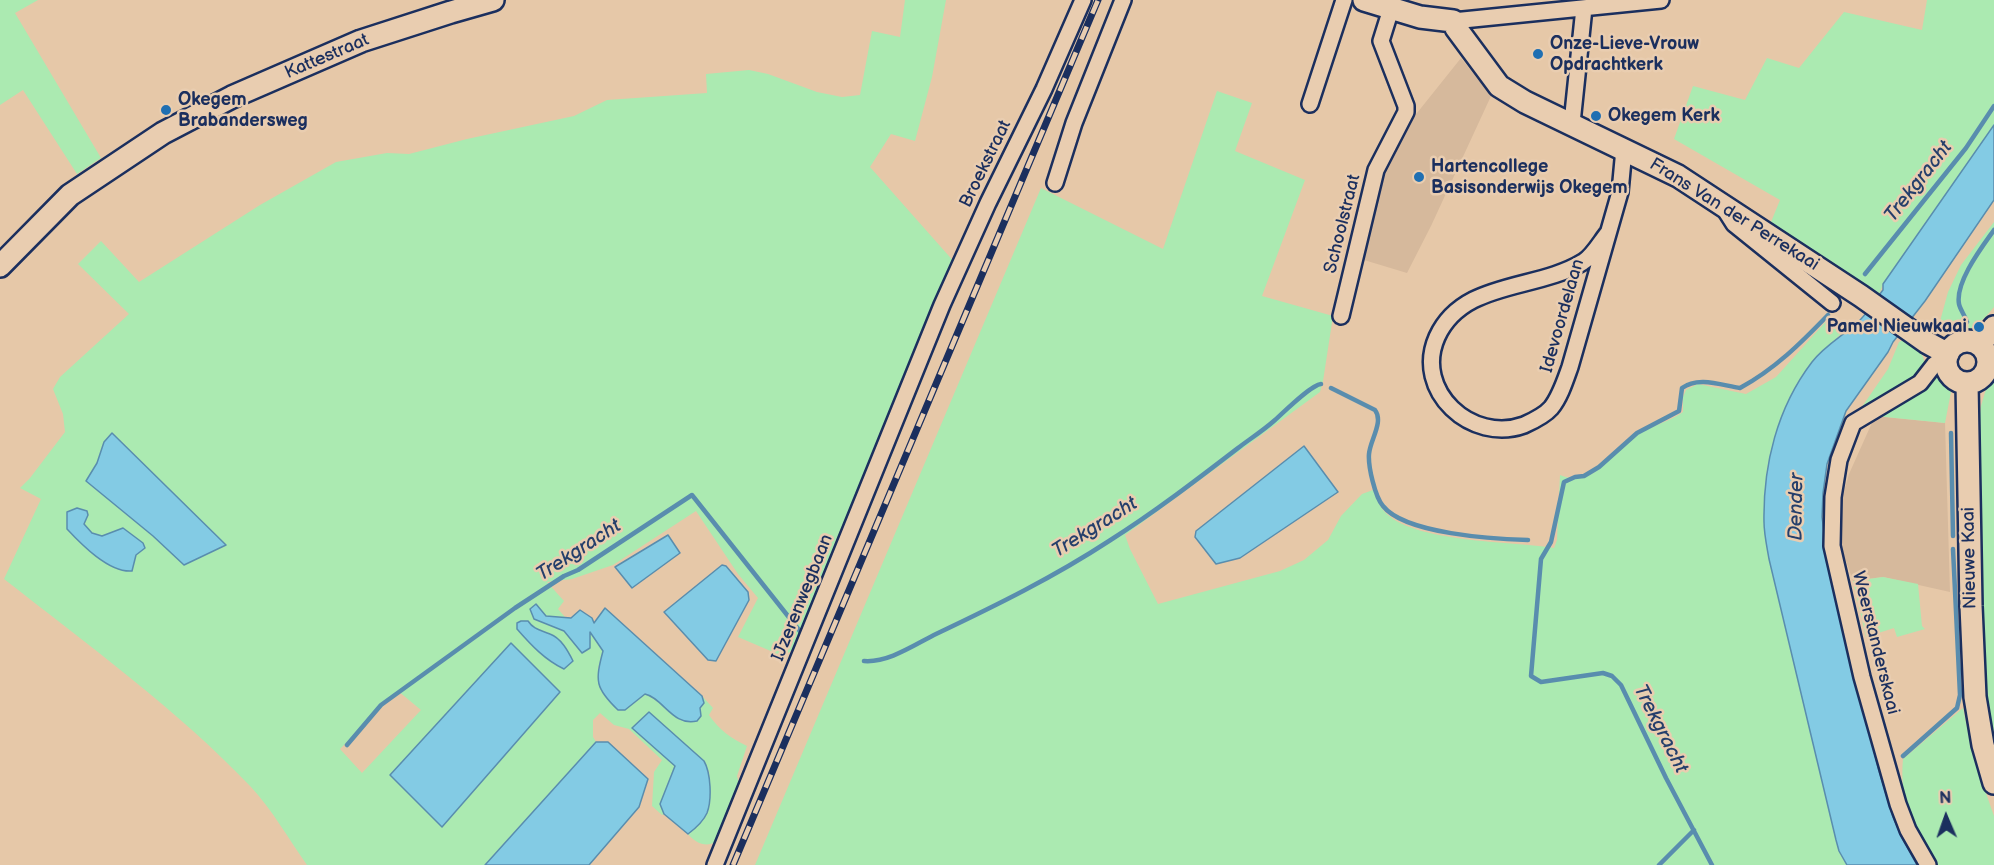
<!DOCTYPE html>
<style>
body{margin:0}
#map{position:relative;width:1994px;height:865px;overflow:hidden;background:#e6c8a8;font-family:"Balsamiq Sans",sans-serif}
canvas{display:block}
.north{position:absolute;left:1916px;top:787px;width:60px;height:60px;-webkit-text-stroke:4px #e9cdb0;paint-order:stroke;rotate:358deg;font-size:16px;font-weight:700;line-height:24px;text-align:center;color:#1b2f5e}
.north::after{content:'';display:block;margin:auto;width:21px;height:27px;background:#1b2f5e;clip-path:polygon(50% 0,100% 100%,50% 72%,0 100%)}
</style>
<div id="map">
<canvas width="1994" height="865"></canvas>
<div class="north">N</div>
</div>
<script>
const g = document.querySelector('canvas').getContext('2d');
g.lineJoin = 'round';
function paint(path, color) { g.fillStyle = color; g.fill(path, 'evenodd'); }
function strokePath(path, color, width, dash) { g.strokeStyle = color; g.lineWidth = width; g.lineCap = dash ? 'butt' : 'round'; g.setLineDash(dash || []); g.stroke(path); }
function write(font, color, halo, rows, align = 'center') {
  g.font = font + ' "Balsamiq Sans",sans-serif'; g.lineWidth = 5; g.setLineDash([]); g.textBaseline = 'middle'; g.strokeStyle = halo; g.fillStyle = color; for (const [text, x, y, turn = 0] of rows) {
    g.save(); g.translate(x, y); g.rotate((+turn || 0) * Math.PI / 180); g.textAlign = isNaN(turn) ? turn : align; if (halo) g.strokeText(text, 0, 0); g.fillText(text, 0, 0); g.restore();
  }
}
paint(new Path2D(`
 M1461 58 1491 96 1431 226 1407 273 1364 260 1389 154 1409 120 1417 113Z
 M1875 416 1945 423 1950 592 1883 577 1853 581 1837 535 1838 512 1849 474Z`), '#d6b99c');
paint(new Path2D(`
 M0 0H38L15 13 101 158 77 174 23 90 0 105Z
 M905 0H946L932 77 915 141 891 134 870 167 956 264 804 640 781 659 773 652 738 637 758 598 738 574 696 511 613 565 572 579 547 582 564 601 558 609 565 617 546 616 530 609 534 619 564 631 582 653 589 631 603 651 598 669 633 704 645 694C653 696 674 715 683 721L704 703 702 696 713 708 709 715C719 730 731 738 747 746L737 776 740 787 722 838C710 848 698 846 688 834 713 814 710 801 709 771L633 728 675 766 660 804 664 814 662 815 652 806 654 772 662 760 629 729 614 725 600 713 593 720V737L596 742 485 865H307C290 841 271 808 251 787 178 710 88 645 4 579L41 499 20 488 30 478 65 432 63 414 53 389 60 377 129 314 78 264 101 241 139 282 260 205 336 162 387 153 409 154 467 139 574 116 607 100 707 93 706 74 749 70 768 74 817 92 842 97 860 95 872 31 900 37ZM398 691 421 710 362 773 340 749Z
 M1927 0H1994V125L1883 284 1879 295 1771 222 1780 200 1674 139 1693 86 1745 100 1767 58 1799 68 1844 12 1922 30Z
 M1217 91 1252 103 1235 151 1305 180 1262 296 1333 316 1323 381 1320 392 1125 535 1130 549 1158 604 1280 571 1304 560 1328 540 1341 516 1362 494 1373 490C1376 497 1379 506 1384 511 1411 543 1513 541 1554 548L1557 540 1560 475C1596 491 1614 447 1641 432 1655 425 1670 421 1683 412V397L1686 390 1698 384 1746 394 1776 377 1830 317 1845 330 1813 361 1776 433 1767 469 1764 524 1769 559 1836 840 1839 851 1847 865H755L1041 188 1163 249Z
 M1994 222V307C1982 322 1971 332 1951 334L1939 325 1948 292 1961 265Z
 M1903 340C1916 348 1927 353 1924 370L1871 403 1857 414 1888 369 1899 342Z
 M1994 362V760L1984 712 1981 646 1977 435 1981 406Z
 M1938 376 1951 392 1945 423 1875 416 1928 388Z
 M1883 577 1918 584 1922 626 1925 629 1897 637 1894 628 1866 637 1853 581Z
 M1963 708 1973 756 1994 816V865H1935C1913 831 1899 800 1903 759Z`), '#abeab1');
const water = new Path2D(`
 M1994 125V200L1925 301 1893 342 1888 352 1846 411 1827 464 1823 493 1822 517 1830 576 1879 771 1893 817 1902 838 1917 865H1847L1839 851 1836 840 1769 559C1767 547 1764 534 1764 522 1763 465 1777 408 1812 362 1826 344 1845 335 1861 319 1869 311 1876 299 1883 290V284Z
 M112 433 226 545 184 565 153 536 86 481 97 463 104 442Z
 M1304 446 1338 492 1240 558 1216 564 1195 537 1196 531Z
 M77 508 87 511 88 515 84 524 92 533 102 536 123 528 143 543 145 548 136 555 132 571C109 573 81 544 67 529V512Z
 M668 535 680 553 632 588 615 567Z
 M722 565 726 566 748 592 749 600 716 661 708 660 664 612Z
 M536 604 546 616 571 618 580 610 592 618 594 623 605 608 702 696 704 703 700 708 701 716 697 721C673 727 663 698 645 694L625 710H618C595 688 595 681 603 651L590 632V648L582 653 564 631 534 619 530 609Z
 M521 621H528C534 630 541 630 550 634 561 638 568 651 573 661L564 669C545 660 531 645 517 629V623Z
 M511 643 560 692 442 827 390 775Z
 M649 712 704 761C711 773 712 800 707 813 703 822 696 828 688 834L664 814 660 804 675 766 632 728Z
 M596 742H608L648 779 639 807 589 865H485Z`);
paint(water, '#83cbe4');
strokePath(water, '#598dae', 1.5);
strokePath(new Path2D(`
 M1865 274 1966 148 1994 106
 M1967 322C1965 316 1960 309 1959 304 1955 282 1982 247 1994 230
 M1331 388 1375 410C1384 422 1370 440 1369 454 1368 466 1375 497 1383 506 1405 534 1494 539 1528 540
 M1951 433 1953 536
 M864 661C888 663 914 645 936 634 995 606 1054 577 1109 541 1155 512 1199 478 1242 445 1253 437 1265 429 1275 420 1284 412 1311 385 1321 384
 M347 745 381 705 515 608 564 576 578 570 692 495 803 635
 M1903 756 1957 708 1960 695 1953 549
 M1659 865 1694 830
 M1712 865 1666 778 1621 685 1612 676 1603 673 1541 682 1531 676 1541 559 1551 542 1564 482 1575 477 1584 476 1599 467 1637 433 1679 411 1682 388C1698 376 1721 385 1740 388 1775 369 1801 343 1828 315`), '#598dae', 4.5);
const street = new Path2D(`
 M1453 21 1661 0
 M1310 104 1344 0
 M1572 123 1584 8
 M1055 183 1074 123 1123 0
 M1727 213 1734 224 1832 303
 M1607 234C1600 243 1592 257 1583 262 1536 291 1463 280 1437 337 1413 391 1472 444 1524 425 1533 421 1544 416 1551 408 1560 397 1565 381 1570 367L1620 192 1624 149
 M1341 316 1376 170 1406 112V106L1381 41 1391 9
 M715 865 942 305 988 203 1044 89 1083 0
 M1928 865 1908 830 1898 804 1862 677 1832 546 1833 497 1839 460 1853 423 1920 383 1934 365 1948 354`);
const secondary = new Path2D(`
 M1364 0 1420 17 1453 21 1456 28 1499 86 1525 102 1678 176 1861 296 1926 342 1948 354
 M0 266 70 195 163 133 232 97 361 41 451 12 493 0
 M1946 362a21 21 0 1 1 42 0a21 21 0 1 1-42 0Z
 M1980 345 1994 327
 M1967 383 1971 606 1975 697 1983 745 1994 783`);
strokePath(street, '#1b2f5e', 20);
strokePath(secondary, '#1b2f5e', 26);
strokePath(street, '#e9cdb0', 15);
strokePath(secondary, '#e9cdb0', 21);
const rail = new Path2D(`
 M733 865 1098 0`);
strokePath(rail, '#1b2f5e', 7);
strokePath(rail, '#e9cdb0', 4.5, [14]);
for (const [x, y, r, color] of [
 [1538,54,6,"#1f6fb2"],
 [166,110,6,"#1f6fb2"],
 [1596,116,6,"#1f6fb2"],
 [1419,177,6,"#1f6fb2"],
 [1979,327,6,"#1f6fb2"]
]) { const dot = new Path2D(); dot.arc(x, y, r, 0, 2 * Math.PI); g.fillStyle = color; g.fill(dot); strokePath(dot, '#e9cdb0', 2); }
write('bold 18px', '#1b2f5e', '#e9cdb0', [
 ["Onze-Lieve-Vrouw",1550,44],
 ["Opdrachtkerk",1550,65],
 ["Okegem",178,100],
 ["Brabandersweg",178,121],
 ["Okegem Kerk",1608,116],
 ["Hartencollege",1431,167],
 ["Basisonderwijs Okegem",1431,188],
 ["Pamel Nieuwkaai",1967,327,"right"]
], 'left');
write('18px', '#1b2f5e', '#e9cdb0', [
 ["Kattestraat",327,57,-23],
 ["Broekstraat",986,164,-64],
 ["Frans Van der Perrekaai",1734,215,32],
 ["Schoolstraat",1343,224,-76],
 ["Idevoordelaan",1563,316,-74],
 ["Nieuwe Kaai",1970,558,-91],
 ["IJzerenwegbaan",803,598,-68],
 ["Weerstanderskaai",1875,643,76]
]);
write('italic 20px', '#253f6b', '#e9cdb0', [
 ["Trekgracht",1919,182,-52],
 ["Dender",1797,507,-89],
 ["Trekgracht",1095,528,-32],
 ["Trekgracht",579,551,-33],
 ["Trekgracht",1660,729,63]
]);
</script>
